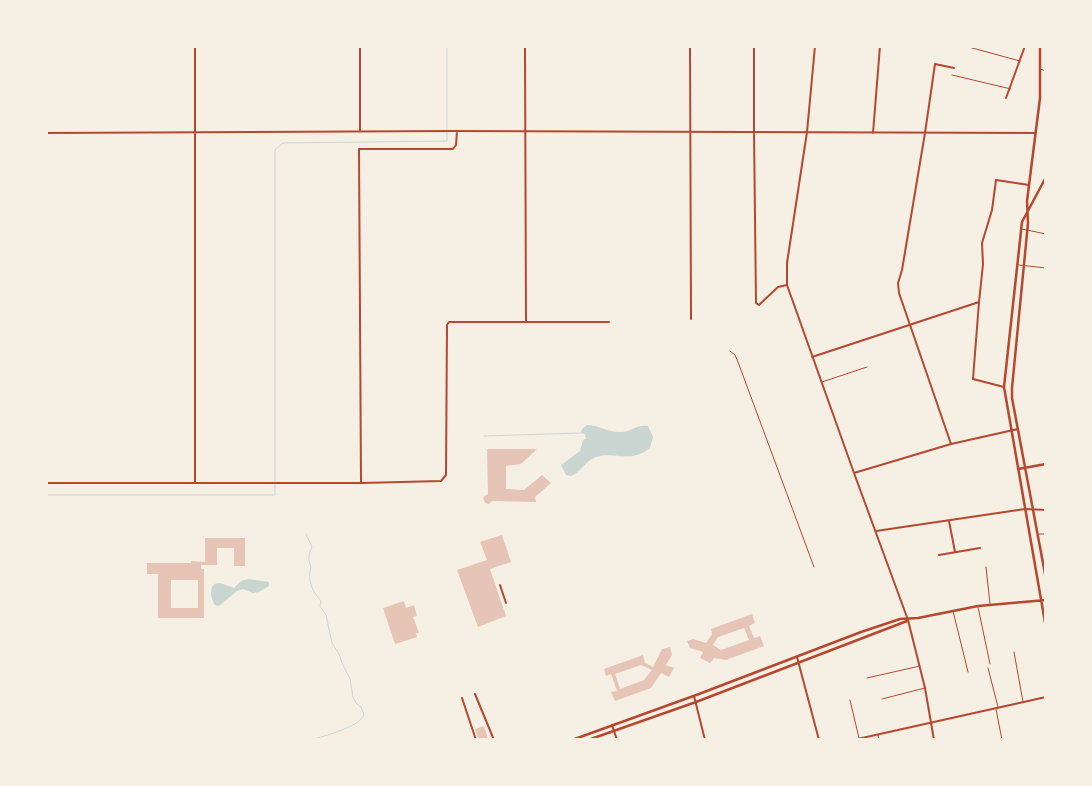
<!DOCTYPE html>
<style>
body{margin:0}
#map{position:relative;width:1092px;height:786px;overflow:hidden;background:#f6efe4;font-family:"Playfair Display",serif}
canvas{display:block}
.frame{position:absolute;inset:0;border:48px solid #f6efe4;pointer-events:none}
</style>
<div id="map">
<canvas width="1092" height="786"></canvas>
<div class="frame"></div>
</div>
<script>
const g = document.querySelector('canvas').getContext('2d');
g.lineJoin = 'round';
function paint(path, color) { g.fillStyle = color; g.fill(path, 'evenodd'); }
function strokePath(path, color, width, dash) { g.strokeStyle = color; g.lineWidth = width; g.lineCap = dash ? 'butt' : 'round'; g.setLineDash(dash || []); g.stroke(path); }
paint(new Path2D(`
 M587 425C598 425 609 433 622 432 631 432 637 424 648 426L653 437 650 448C630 464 615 451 596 457 585 461 581 472 571 476L566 475 561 465 580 451 583 440 586 439 585 434 581 433 582 429Z
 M248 579 269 582V586L259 592 253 593 243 589 237 591 219 606 215 605C211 599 209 590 214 584L220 583 234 588 241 581Z`), '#c9d6d2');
strokePath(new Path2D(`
 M484 436 581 433
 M46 495H275V150L283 143 447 141V46
 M306 534 312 547C308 555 308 559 311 567 307 580 312 591 321 601L320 606 326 615 332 643 339 654 342 663 350 679 353 697 356 703 361 707 364 715C358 728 325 735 312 740`), '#c9d6d2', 1);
paint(new Path2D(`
 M487 449H537L521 464 506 466V489L524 490 542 475 551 483 535 497 536 502 492 501 489 504 485 503 483 497 488 494Z
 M502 535 511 562 490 569 506 616 478 627 457 570 487 560 480 542Z
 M205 538H245V566H234V548H217V565H201V569H204V618H158V574H147V563H191V561L205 562ZM171 580H198V608H171Z
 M404 601 406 608 414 605 417 616 413 617 419 633H416L417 637 395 644 383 608Z
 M752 614 755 623 749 626 754 638 760 636 764 646 726 660 714 658 710 663 700 658 703 652 690 648 687 641 693 639 706 643 712 634 711 629ZM744 628 749 640 721 650 713 645 718 637Z
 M670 647 672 655 666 665 674 668 669 677 661 673 651 688 615 701 611 692 617 691 611 674 606 676 604 669 643 655 645 663 653 667 662 649ZM641 665 652 670 644 680 620 689 615 674Z
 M484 726 488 739 479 740 475 729Z`), '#e6c5b7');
strokePath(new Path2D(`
 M965 46 1020 61
 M1040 69 1046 71
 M952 75 1011 89
 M1022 229 1046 234
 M1019 265 1046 268
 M730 351 735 355 738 362 814 567
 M822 382 867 367
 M1039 534H1046
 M986 567 990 604
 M978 607 990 664
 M953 611 968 672
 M1014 652 1023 702
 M988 668 998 707
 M867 678 920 666
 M882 699 925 688
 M850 700 859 738
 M996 709 1002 740
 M878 735 879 740`), '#b5482f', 1);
strokePath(new Path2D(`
 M500 585 506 603`), '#b5482f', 2);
strokePath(new Path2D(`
 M195 46V483
 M360 46V131
 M525 46 526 321
 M690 46 691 319
 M754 46V132L756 303 759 305 778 287 787 285
 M815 46 807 132 787 263V285L854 473 908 620 925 688 934 740
 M1006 98 1025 46
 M46 133 454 131 1035 133
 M873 133 880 46
 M812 357 979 302
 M1004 387 973 379 979 302 983 264 982 243 992 210 996 180 1029 185
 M951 444 899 293 898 283 902 270 925 133 935 64 954 68
 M854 473 951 444 1018 429
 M46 483H361L441 481 446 475 447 325 449 322H609
 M361 483 359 149H453L456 145 457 131
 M949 521 955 552
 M876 531 1025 509 1046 510
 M939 555 980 548
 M797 657 819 740
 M475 694 494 740
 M694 696 705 740
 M462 698 476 740
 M612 725 617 740
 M853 740 1046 697`), '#b5482f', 2);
strokePath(new Path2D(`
 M1040 46V98L1027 201 1028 223 1012 388V398L1046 579
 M1046 177 1022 222 1004 387 1046 628
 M1018 469 1046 464
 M572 740 699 694 861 632 900 619 918 618 978 606 1046 600
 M588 740 696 702 907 621`), '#b5482f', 2.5);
</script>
